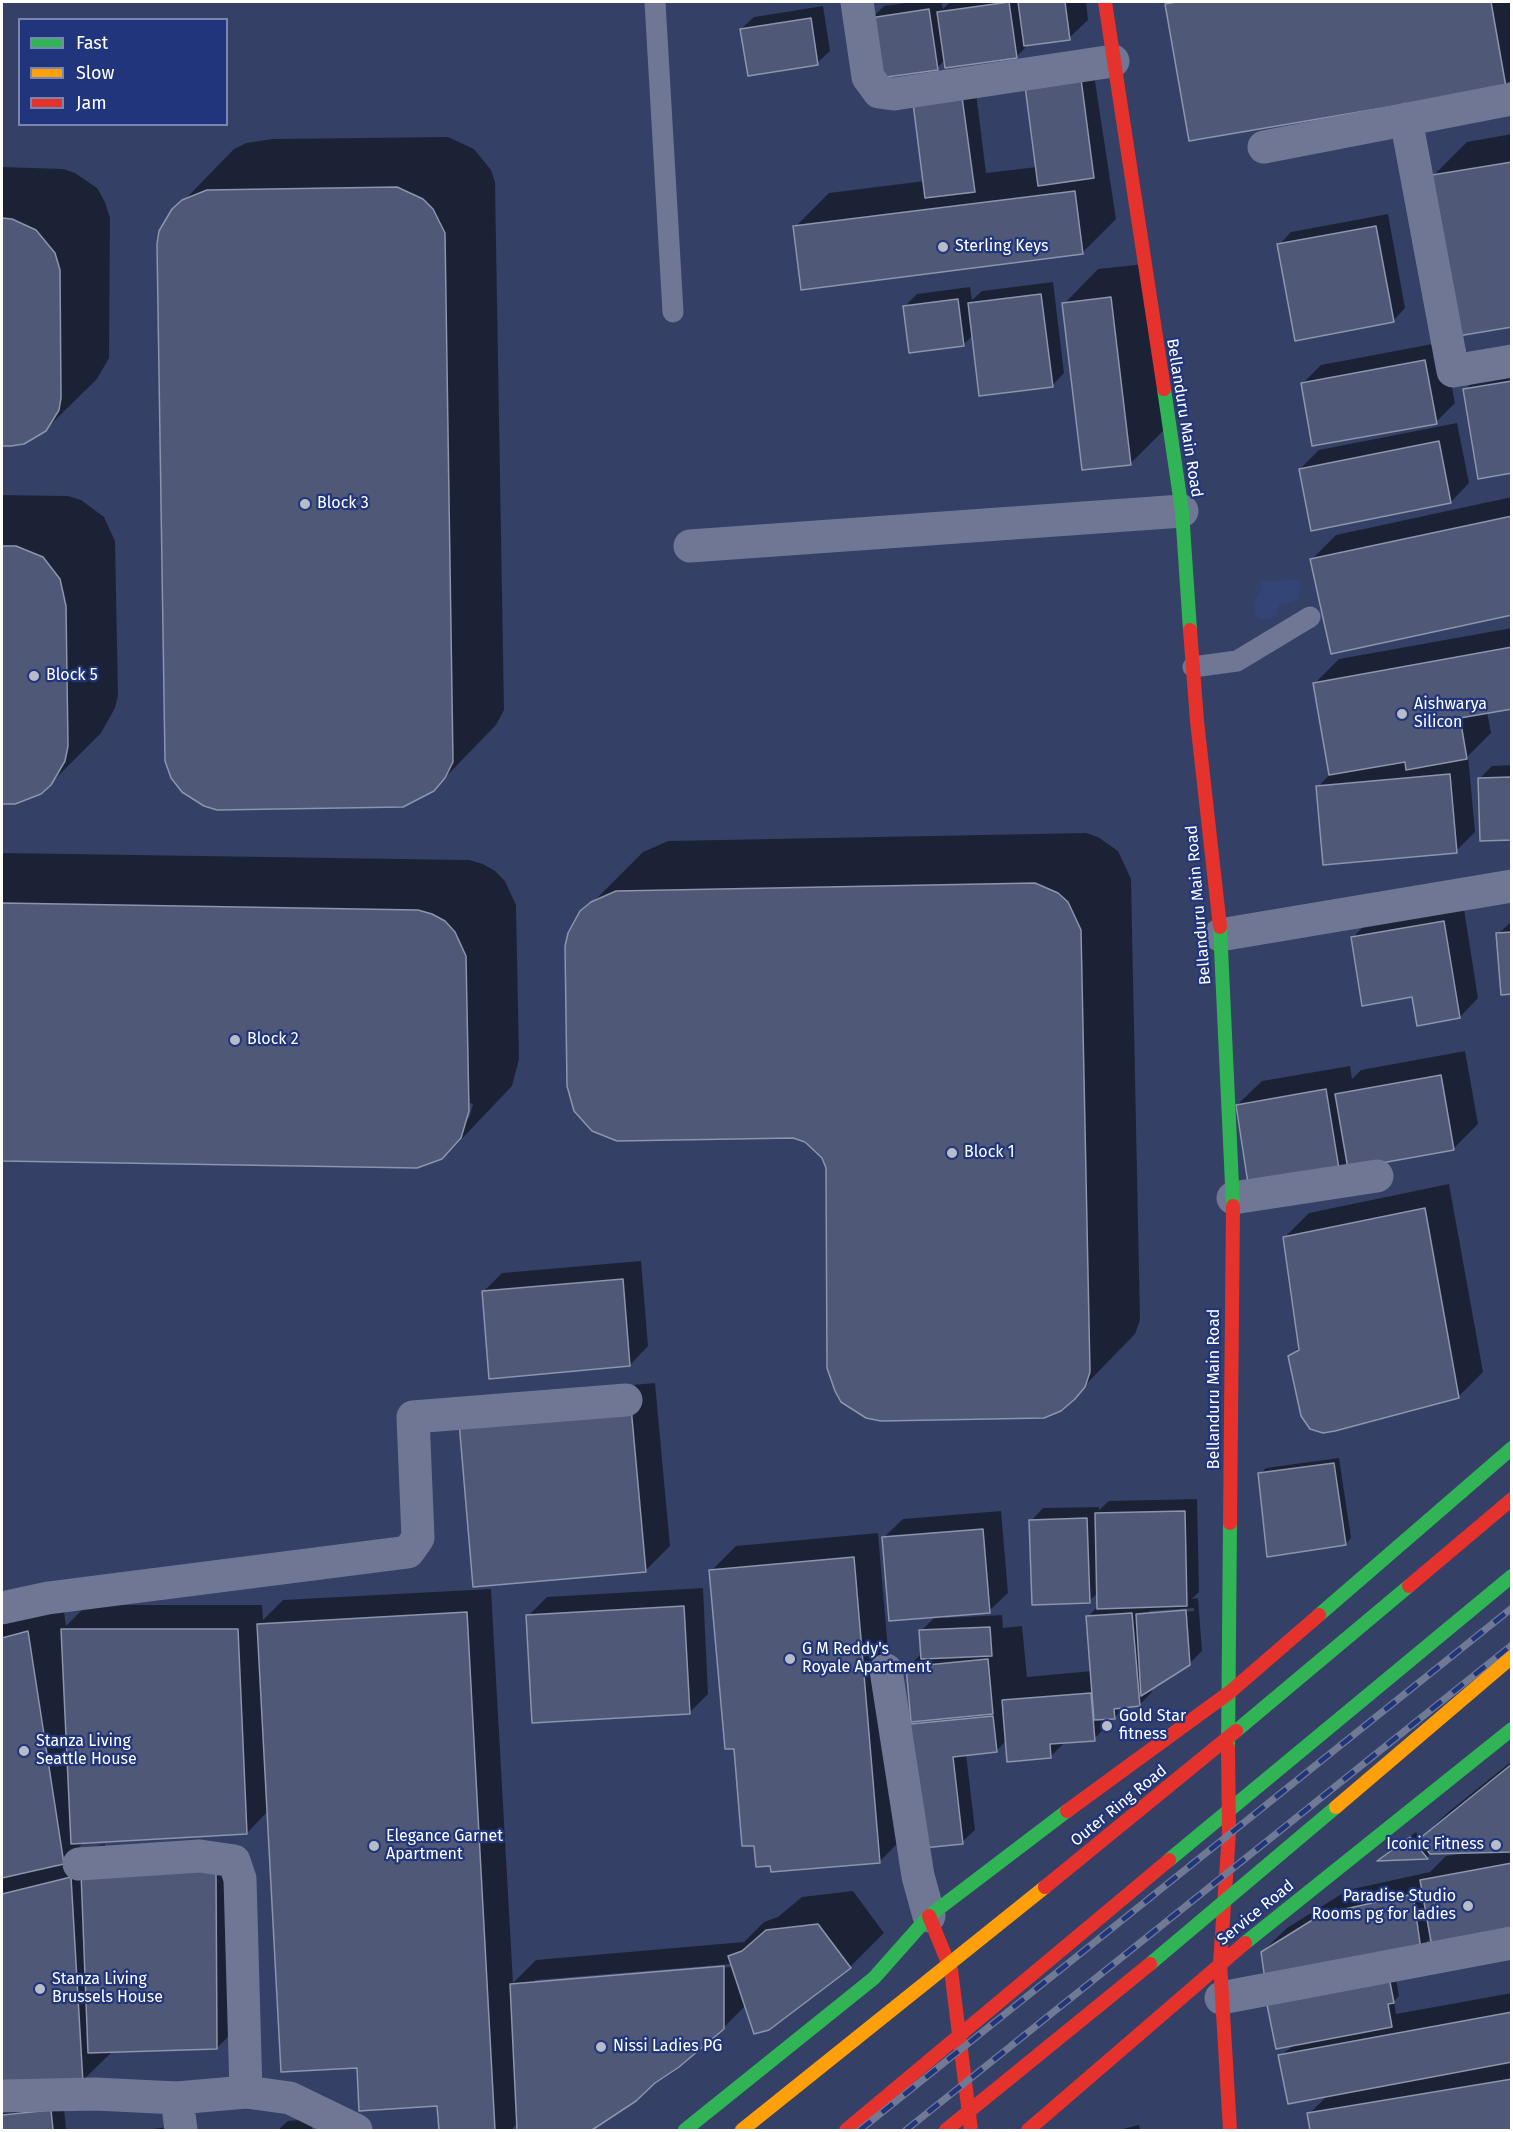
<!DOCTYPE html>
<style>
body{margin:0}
#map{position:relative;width:1513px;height:2132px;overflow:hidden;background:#354066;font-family:"Fira Sans",sans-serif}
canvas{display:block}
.frame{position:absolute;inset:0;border:3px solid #fff;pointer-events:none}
.legend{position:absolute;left:18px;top:18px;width:210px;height:108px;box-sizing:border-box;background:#20357b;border:2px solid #7986b0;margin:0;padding:8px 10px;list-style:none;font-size:18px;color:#fff}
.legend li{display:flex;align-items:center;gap:12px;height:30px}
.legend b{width:30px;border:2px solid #7986b0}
</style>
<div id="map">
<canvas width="1513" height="2132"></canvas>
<div class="frame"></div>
<ul class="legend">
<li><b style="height:8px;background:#30b455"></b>Fast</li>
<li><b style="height:8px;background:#ff9f0a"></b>Slow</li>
<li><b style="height:8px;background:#e5322d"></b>Jam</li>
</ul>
</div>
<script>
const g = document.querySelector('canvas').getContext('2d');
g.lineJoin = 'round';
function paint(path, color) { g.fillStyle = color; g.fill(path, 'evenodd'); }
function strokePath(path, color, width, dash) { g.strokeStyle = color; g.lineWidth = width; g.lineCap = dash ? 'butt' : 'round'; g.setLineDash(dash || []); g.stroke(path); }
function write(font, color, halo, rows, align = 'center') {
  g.font = font + ' "Fira Sans",sans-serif'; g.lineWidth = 4.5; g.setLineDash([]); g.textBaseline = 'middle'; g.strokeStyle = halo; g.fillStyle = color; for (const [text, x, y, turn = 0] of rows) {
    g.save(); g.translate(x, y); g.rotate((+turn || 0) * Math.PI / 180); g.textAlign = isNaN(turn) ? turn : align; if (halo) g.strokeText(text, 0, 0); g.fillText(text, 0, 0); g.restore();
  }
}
paint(new Path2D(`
 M1298 580 1301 586 1298 600 1279 605 1276 616 1262 620 1256 616 1254 607 1257 594 1261 592 1259 581Z`), '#344476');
paint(new Path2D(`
 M913 2H941L943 9 950 2H1086L1088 20 1069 38 1029 44 1016 57 946 59 937 68 872 18 884 6Z
 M1169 2H1512V79L1505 85 1167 4Z
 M823 6 830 51 817 63 741 29 754 17Z
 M1093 68 1116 219 1082 253 795 227 829 193 925 181 915 104 975 85 986 173 1037 167 1026 87Z
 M1512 134V325L1433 176 1467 142Z
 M448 137 474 149 491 170 495 182 504 710 496 725 433 790 403 805 217 809 193 799 183 791 158 244 165 220 234 149 246 143 272 139Z
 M2 167 63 169 75 173 97 188 105 202 110 218 109 358 97 379 45 430 11 445H2Z
 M1388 214 1405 308 1393 321 1279 245 1291 232Z
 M1145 264 1165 429 1131 463 1064 304 1098 269Z
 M1053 282 1064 373 1052 386 973 335 963 345 905 306 917 294 970 287 972 300 982 291Z
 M1443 342 1455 403 1436 422 1303 383 1321 365Z
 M1512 354V472L1465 390 1499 356Z
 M1457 423 1469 483 1451 502 1300 469 1319 450Z
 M2 495 68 496 81 500 104 517 115 541 118 695 115 708 101 733 50 784 15 803 2 802Z
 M1512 497V613L1312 559 1336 535Z
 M1512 628V708L1487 712 1491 733 1468 756 1475 832 1456 851 1318 787 1330 774 1315 683 1339 659Z
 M1512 765V839L1480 778 1492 766Z
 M1086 833 1098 837 1118 851 1131 879 1140 1320 1135 1334 1061 1410 881 1420 853 1410 843 1401 828 1168 823 1157 806 1141 794 1137 618 1139 604 1136 583 1120 592 903 643 852 668 841Z
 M2 853 469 860 483 864 495 871 505 881 516 905 519 1059 512 1086 452 1149 430 1164 417 1167 2 1160ZM470 1103 473 1104 469 1118H465Z
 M1463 903 1478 998 1460 1017 1413 995 1352 938 1371 919Z
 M1512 921V993L1498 934Z
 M1465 1051 1478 1124 1453 1149 1251 1188 1237 1105 1262 1081 1350 1066 1352 1079 1361 1070Z
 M1449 1184 1483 1372 1459 1396 1289 1357 1300 1346 1284 1238 1309 1213Z
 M641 1261 648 1346 630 1365 483 1292 502 1273Z
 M655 1383 670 1546 645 1571 485 1398Z
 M1339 1458 1351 1538 1346 1544 1260 1474 1266 1468Z
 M1197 1499 1199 1592 1192 1599 1198 1598 1202 1651 1189 1664 1151 1688 1152 1692 1139 1705 1126 1706 1094 1739 1065 1742 1050 1757 1007 1740 996 1751 966 1754 975 1830 962 1842 911 1725 916 1720 907 1668 922 1653 921 1631 936 1616 884 1537 903 1519 1001 1511 1008 1593 989 1611 945 1615V1618L1002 1615 1003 1628 1022 1626 1027 1677 1092 1671 1088 1617 1098 1606V1593L1089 1601 1031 1521 1043 1508 1099 1507V1510L1109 1501ZM1194 1608V1611L1149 1614V1611Z
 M878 1533 904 1837 880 1861 771 1864 755 1844 735 1747 711 1571 736 1546Z
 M703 1588 708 1694 689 1713 528 1616 547 1597Z
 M491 1589 513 1983 536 1960 744 1942 764 1922 778 1917 802 1897 853 1891 884 1933 850 1967 768 2028 746 2005 723 2028 635 2100 589 2130H519L518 2123 511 2130H440L439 2104 359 2066 268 1811 247 1833 84 1842 74 1852 105 1844V1855L234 1852 236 2029 217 2048 113 2051 82 2081 2 2084V1614L62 1597 66 1626 87 1605H262L263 1620 283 1600ZM731 1964V1967L535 1983V1980Z
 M1512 1761V1931L1432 1937 1420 1948 1262 1952 1287 1928 1348 1890 1430 1872 1446 1856 1458 1854 1432 1852 1427 1858 1381 1860 1416 1832 1421 1839 1446 1814Z
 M1394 1967 1399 1996 1394 2001 1396 2014 1512 1993V2130H1312L1309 2114 1328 2095 1280 2056Z
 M63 2098 66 2130H2V2104Z
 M311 2119 312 2130H278L288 2121Z
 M1139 2125 1140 2130H1118H1119Z
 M174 2126 175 2130H147Z`), '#0007');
const building = new Path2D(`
 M1009 2 1017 58 945 68 937 12Z
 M1018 2H1065L1070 40 1024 46Z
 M1177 2H1491L1506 87 1189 141 1165 4Z
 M929 9 938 70 879 78 870 18Z
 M811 18 818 65 748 76 740 29Z
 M1081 79 1094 178 1038 186 1025 86Z
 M962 97 975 192 925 198 913 103Z
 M1512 162V327L1458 336 1432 175Z
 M397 187 423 199 433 209 445 233 453 762 445 778 434 791 403 807 217 810 204 806 182 792 171 778 165 761 157 244 159 231 172 209 182 200 207 190Z
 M1075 191 1083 254 801 290 793 226Z
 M2 218 12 219 36 230 55 253 60 270 61 398 59 410 46 431 24 444 11 446H2Z
 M1376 226 1394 322 1295 341 1277 244Z
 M1041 294 1053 387 979 396 968 303Z
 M1111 297 1131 465 1082 470 1062 303Z
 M958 299 964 346 909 353 903 306Z
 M1425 360 1437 424 1312 446 1301 383Z
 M1512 381V473L1478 479 1463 389Z
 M1439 441 1451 503 1311 531 1299 469Z
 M1512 516V615L1331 654 1310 559Z
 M2 546H16L43 557 60 579 66 606 68 746 65 761 51 785 41 794 15 804H2Z
 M1512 647V709L1460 718 1467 759 1406 770 1405 762 1329 775 1313 683Z
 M1450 774 1457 853 1323 865 1316 786Z
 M1512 777V840L1480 841 1478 778Z
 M1035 883 1058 893 1068 902 1081 930 1090 1372 1085 1387 1075 1399 1061 1411 1044 1418 881 1421 866 1418 841 1402 835 1391 827 1368 826 1168 822 1158 805 1142 793 1138 617 1141 592 1131 574 1111 567 1086 565 946 568 933 580 911 591 902 616 891Z
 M2 903 418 910 432 914 445 921 455 932 466 956 469 1111 461 1138 442 1159 417 1168 2 1161Z
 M1444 921 1460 1018 1417 1026 1412 997 1362 1006 1351 937Z
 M1512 932V994L1501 995 1496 933Z
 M1441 1075 1454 1150 1348 1169 1335 1094Z
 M1326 1089 1340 1175 1249 1190 1236 1105Z
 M1425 1208 1459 1398 1335 1431 1323 1433 1310 1429 1301 1416 1288 1356 1299 1350 1283 1237Z
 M623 1279 630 1366 489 1379 482 1291Z
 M631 1407 646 1572 473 1587 459 1422Z
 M1334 1463 1346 1545 1267 1557 1258 1473Z
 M1185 1511 1187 1606 1097 1609 1095 1513Z
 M1087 1518 1090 1603 1032 1605 1029 1520Z
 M983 1529 990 1613 889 1621 882 1537Z
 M854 1557 880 1863 771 1872 770 1866 756 1867 754 1846H742L734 1749H725L709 1570Z
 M684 1606 690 1714 532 1723 526 1615Z
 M1186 1610 1190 1665 1141 1696 1136 1614Z
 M467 1612 495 2130H439L437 2106 359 2111 357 2068 281 2072 257 1624Z
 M1132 1613 1140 1706 1114 1709 1115 1719 1094 1720 1086 1616Z
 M990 1627 992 1656 921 1659 919 1630Z
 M61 1629H238L247 1834 71 1844Z
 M28 1631 64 1864 2 1878V1638Z
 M988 1659 993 1714 911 1722 906 1667Z
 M1091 1693 1095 1741 1050 1744 1051 1758 1007 1762 1002 1700Z
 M993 1716 997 1752 953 1757 963 1844 923 1848 910 1724Z
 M1512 1764V1852L1430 1854 1419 1839Z
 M1410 1837 1428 1859 1377 1861Z
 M1512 1863V1932L1432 1947 1420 1880Z
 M216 1870 217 2049 88 2053 81 1873Z
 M71 1877 83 2083 2 2085V1894Z
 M1413 1894 1421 1950 1265 1980 1261 1952 1322 1914Z
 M818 1924 851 1968 769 2030 754 2034 728 1956 742 1951 766 1930Z
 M724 1966V2029L679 2067 655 2083 636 2101 592 2130H517L510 1984Z
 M1388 1972 1394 2003 1388 2004 1392 2027 1276 2049 1265 1995Z
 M1512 2012V2062L1288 2104 1278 2055Z
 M1512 2079V2130H1310L1307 2113Z
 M51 2110 53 2130H2V2115Z`);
paint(building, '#4f5876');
strokePath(building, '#8d94ac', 1.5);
strokePath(new Path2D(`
 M655 2 673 312
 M1193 667 1237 661 1310 617`), '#6f7795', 21);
strokePath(new Path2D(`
 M857 2 868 77 879 92 894 94 1113 61
 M1406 119 1453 371 1512 361
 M1264 147 1512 99
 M690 546 1182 511
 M1220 935 1512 886
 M1233 1198 1377 1176
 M2 1608 48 1598 408 1552 418 1538 413 1417 626 1400
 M886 1670 918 1876 929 1916
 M79 1864 200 1856 234 1861 240 1879 246 2092
 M1221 1998 1512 1943
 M2 2096 95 2094 177 2098 246 2092 290 2098 356 2130
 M177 2098 181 2130`), '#6f7795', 33);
strokePath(new Path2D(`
 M1164 389 1182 511 1190 630
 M1220 927 1233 1206
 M1319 1615 1512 1448
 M1228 1748 1230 1523
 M1227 1812 1512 1576
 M1169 1860 1227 1812
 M1245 1943 1512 1729
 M685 2130 874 1978 929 1916 1067 1811`), '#30b455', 14);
strokePath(new Path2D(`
 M1105 2 1164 389
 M1190 630 1197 721 1220 927
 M1230 1523 1233 1206
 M1228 1748 1229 1833 1220 1963 1230 2130
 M1067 1811 1230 1692 1319 1615
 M929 1916 951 1970 971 2130
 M846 2130 1169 1860
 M1028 2130 1245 1943`), '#e5322d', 14);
const rail = new Path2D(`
 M860 2130 1512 1608
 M906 2130 1512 1645`);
strokePath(rail, '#717a95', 7);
strokePath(rail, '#20357b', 4.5, [14]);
strokePath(new Path2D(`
 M1236 1731 1409 1586
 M1150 1964 1336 1807`), '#30b455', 14);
strokePath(new Path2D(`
 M1336 1807 1512 1657
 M742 2130 1045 1887`), '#ff9f0a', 14);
strokePath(new Path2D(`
 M1409 1586 1512 1499
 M1045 1887 1236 1731
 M946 2130 1150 1964`), '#e5322d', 14);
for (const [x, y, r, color] of [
 [943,247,6,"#b8bcc9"],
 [305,504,6,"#b8bcc9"],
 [34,676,6,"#b8bcc9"],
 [1402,714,6,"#b8bcc9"],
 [235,1040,6,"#b8bcc9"],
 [952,1153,6,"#b8bcc9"],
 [790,1659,6,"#b8bcc9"],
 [1107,1726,6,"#b8bcc9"],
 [24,1751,6,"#b8bcc9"],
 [1496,1845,6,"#b8bcc9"],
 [374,1846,6,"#b8bcc9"],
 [1468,1906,6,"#b8bcc9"],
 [40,1989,6,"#b8bcc9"],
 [601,2047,6,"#b8bcc9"]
]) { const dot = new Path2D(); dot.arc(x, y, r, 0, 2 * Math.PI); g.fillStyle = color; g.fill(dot); strokePath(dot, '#20357b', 2); }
write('16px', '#fff', '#20357b', [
 ["Sterling Keys",955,247],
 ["Block 3",317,504],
 ["Block 5",46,676],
 ["Aishwarya",1414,705],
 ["Silicon",1414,723],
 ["Block 2",247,1040],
 ["Block 1",964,1153],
 ["G M Reddy's",802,1650],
 ["Royale Apartment",802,1668],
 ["Gold Star",1119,1717],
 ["fitness",1119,1735],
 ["Stanza Living",36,1742],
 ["Seattle House",36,1760],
 ["Elegance Garnet",386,1837],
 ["Apartment",386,1855],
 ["Iconic Fitness",1484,1845,"right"],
 ["Paradise Studio",1456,1897,"right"],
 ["Rooms pg for ladies",1456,1915,"right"],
 ["Stanza Living",52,1980],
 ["Brussels House",52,1998],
 ["Nissi Ladies PG",613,2047]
], 'left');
write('16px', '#fff', '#20357b', [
 ["Bellanduru Main Road",1184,418,81],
 ["Bellanduru Main Road",1199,905,-95],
 ["Bellanduru Main Road",1215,1389,-90],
 ["Outer Ring Road",1119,1806,-39],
 ["Service Road",1256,1913,-39]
]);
</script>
